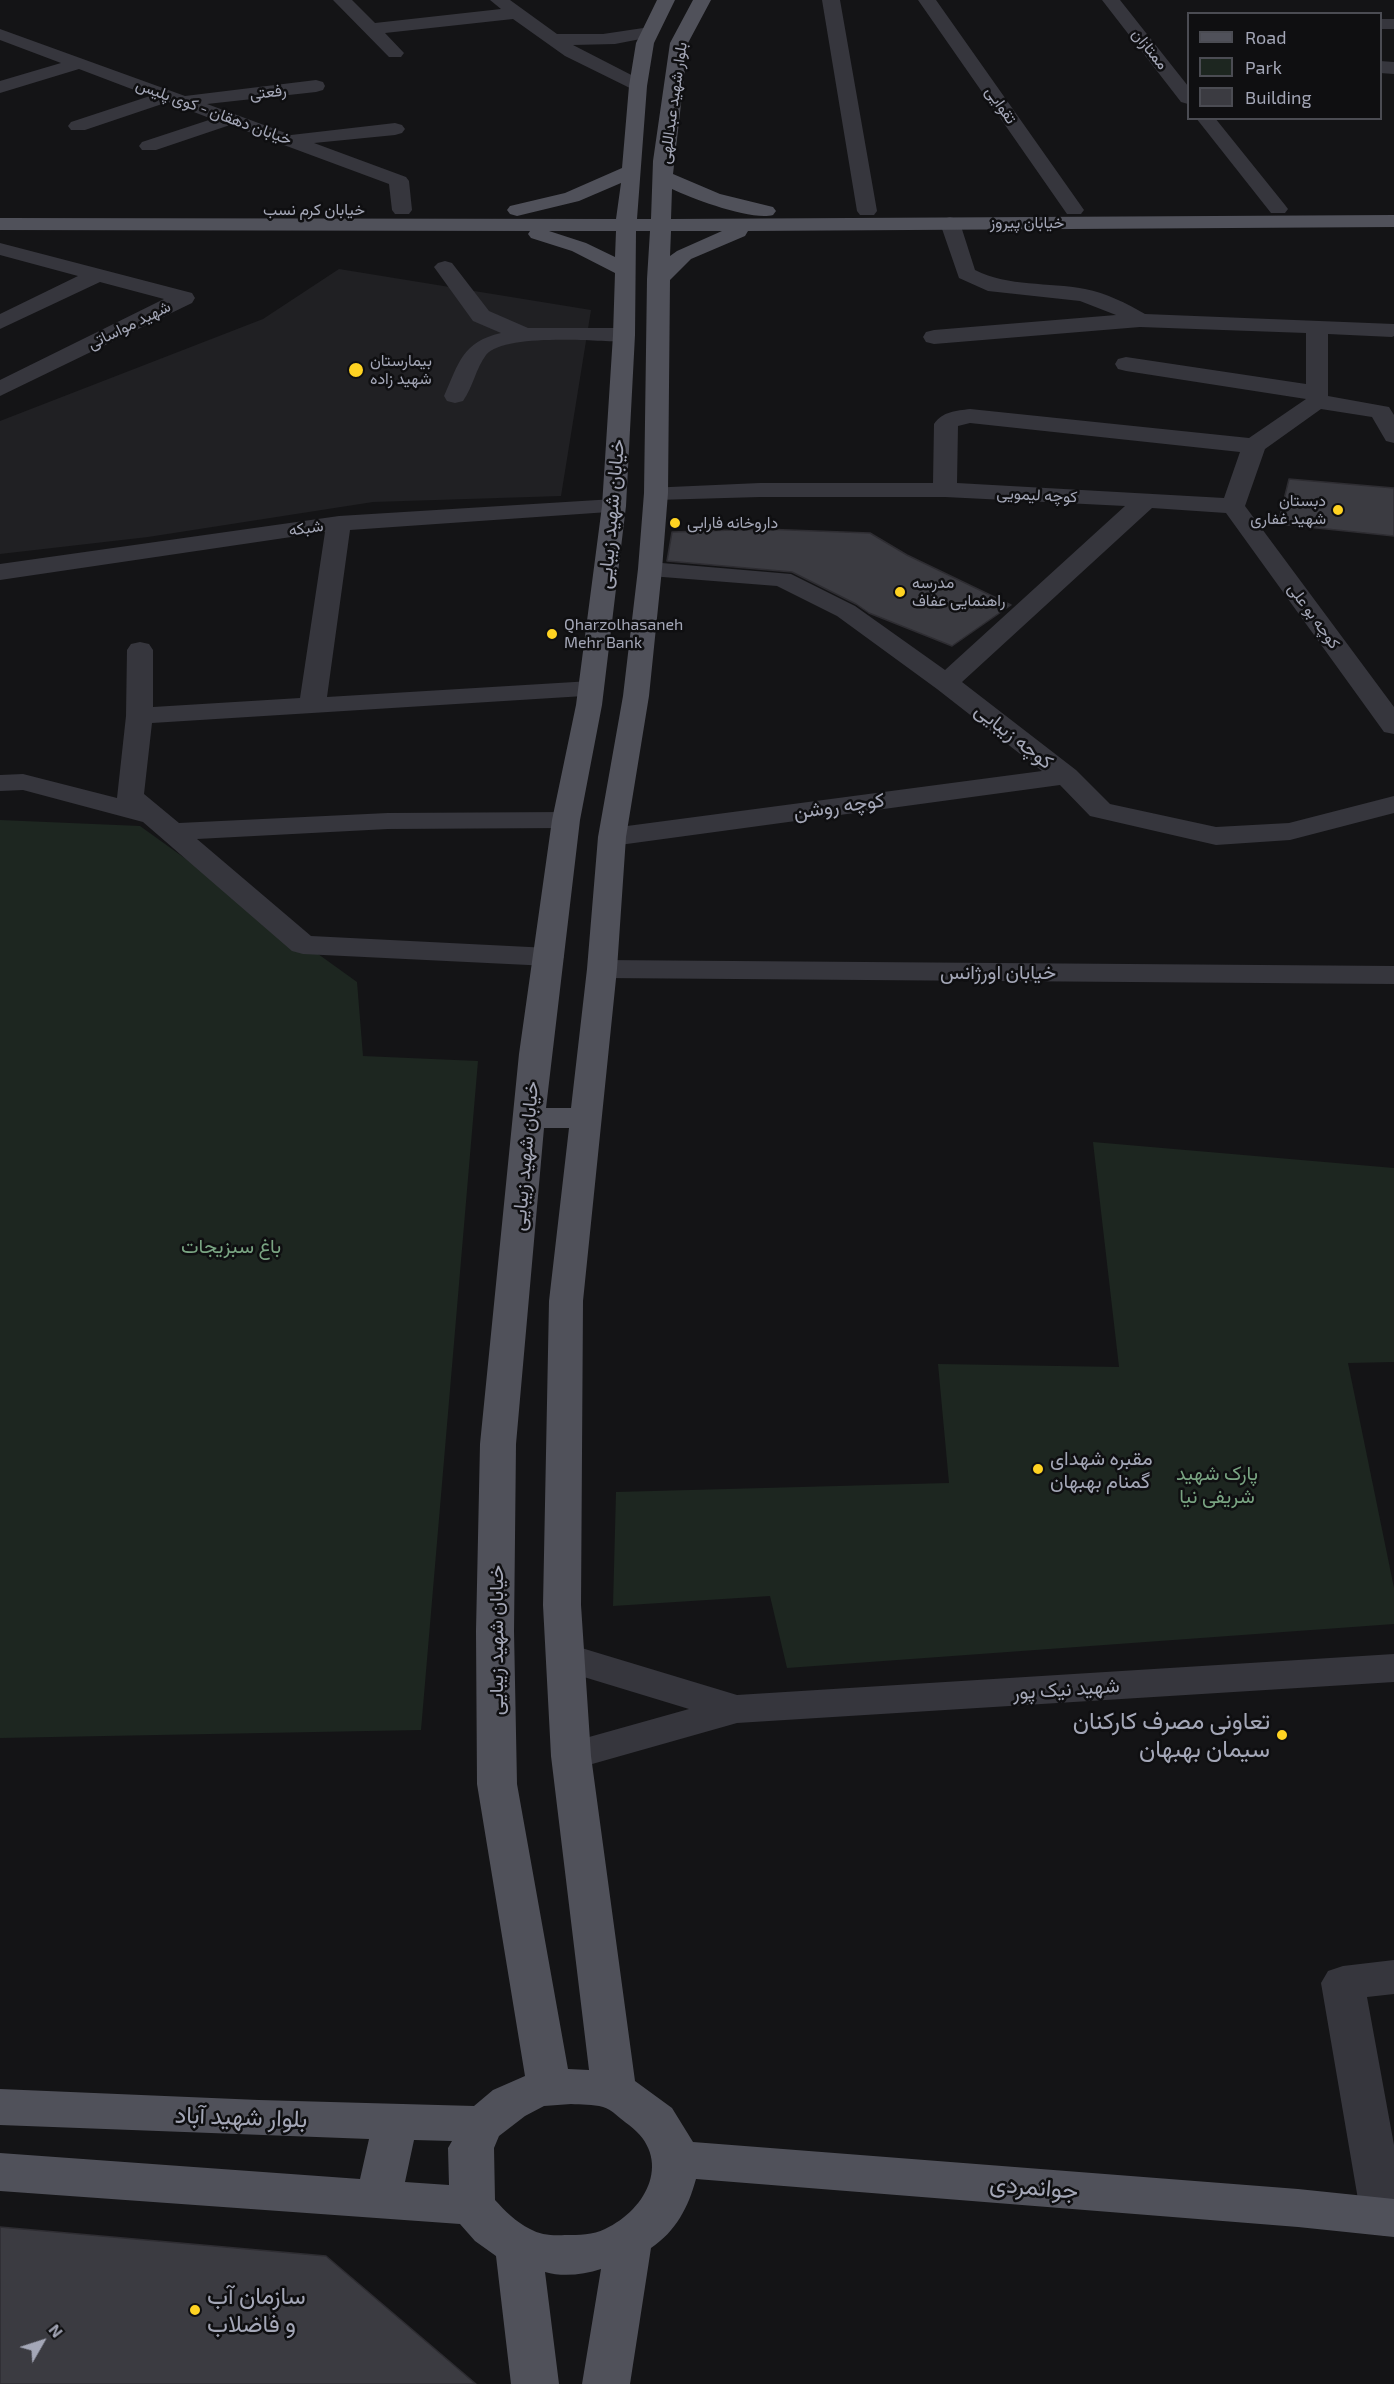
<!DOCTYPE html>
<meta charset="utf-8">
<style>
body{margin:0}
#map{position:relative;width:1394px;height:2384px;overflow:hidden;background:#141416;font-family:"Exo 2",sans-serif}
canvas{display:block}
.legend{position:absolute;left:1187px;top:12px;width:195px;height:108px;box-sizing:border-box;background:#0f0f11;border:2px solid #4b4c53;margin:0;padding:8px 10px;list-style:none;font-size:18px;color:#a4a7b7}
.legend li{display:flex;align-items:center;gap:12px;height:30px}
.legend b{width:30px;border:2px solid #4b4c53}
.north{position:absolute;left:12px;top:2312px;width:60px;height:60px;-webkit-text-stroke:4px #0f0f11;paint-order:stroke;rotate:51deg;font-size:16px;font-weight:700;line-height:24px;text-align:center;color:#a4a7b7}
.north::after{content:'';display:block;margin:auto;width:21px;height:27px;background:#a4a7b7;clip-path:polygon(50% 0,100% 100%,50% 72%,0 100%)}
</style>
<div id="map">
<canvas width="1394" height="2384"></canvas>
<ul class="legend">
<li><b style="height:8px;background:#50515a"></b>Road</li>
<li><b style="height:16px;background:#1d2620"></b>Park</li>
<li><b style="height:16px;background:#3b3b41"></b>Building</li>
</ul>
<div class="north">N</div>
</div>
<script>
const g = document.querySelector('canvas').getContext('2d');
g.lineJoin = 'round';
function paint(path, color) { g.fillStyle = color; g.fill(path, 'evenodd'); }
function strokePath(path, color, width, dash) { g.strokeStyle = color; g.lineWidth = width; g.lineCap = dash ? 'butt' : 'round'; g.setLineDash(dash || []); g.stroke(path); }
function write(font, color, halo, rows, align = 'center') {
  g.font = font + ' "Exo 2",Vazirmatn,sans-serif'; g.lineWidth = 5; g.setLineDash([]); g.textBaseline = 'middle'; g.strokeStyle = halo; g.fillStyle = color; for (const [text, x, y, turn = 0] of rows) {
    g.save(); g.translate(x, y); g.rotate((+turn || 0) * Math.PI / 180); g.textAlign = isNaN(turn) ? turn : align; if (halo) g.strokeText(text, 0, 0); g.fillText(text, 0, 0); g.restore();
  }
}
paint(new Path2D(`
 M339 269 591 310 561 496 373 502 148 537 0 554V421L263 319Z`), '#202023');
paint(new Path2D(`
 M0 820 140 826 357 982 363 1056 478 1061 421 1730 0 1738Z
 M1093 1142 1394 1168V1362L1348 1363 1394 1588V1624L787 1668 770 1596 613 1606 616 1492 949 1483 938 1364 1119 1367Z`), '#1d2620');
const building = new Path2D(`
 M1289 479 1394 488V536L1278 524Z
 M763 529 870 533 907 555 1011 605 952 646 869 613 856 604 792 572 667 561 672 532Z
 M0 2227 326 2256 476 2384H0Z`);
paint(building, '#3b3b41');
strokePath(building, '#2e2d32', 1.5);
paint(new Path2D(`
 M333 0H352L375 23 501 9 490 0H510L557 34H603L650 27 656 28 659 32 656 36 615 44 573 45 645 82 647 86 645 90 638 92 565 56 513 19 385 33 404 53 401 57H389Z
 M822 0H840L877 211 874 215H860L857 211Z
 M918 0H936L1084 210 1081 214H1067Z
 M1102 0H1120L1188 86V104L1181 102Z
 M1380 19H1394V29H1380Z
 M0 29 185 96 316 80 323 82 325 86 323 90 316 92 207 104 291 135 395 123 402 125 405 129 402 133 395 135 314 143 406 177 409 181 412 210 409 214H395L392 210 389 184 230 125 156 150H142L139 146 142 142 212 119 168 102 85 130H71L68 126 71 122 150 96 79 69 0 93V81L61 63 0 40Z
 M1380 61 1394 62V74L1380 73Z
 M1196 118H1215L1285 205 1288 209 1285 213H1271Z
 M950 217 957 219 960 223 975 270C1009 287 1048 282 1085 289 1106 293 1126 303 1145 314L1394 324V336L1392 337 1328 334V396L1389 407 1394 415V443L1386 441 1372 417 1321 409 1265 449 1245 506 1394 707V734L1384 732 1226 513 1152 508 962 682 1076 770 1110 804 1216 827 1289 823 1394 796V813L1290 840 1216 845 1090 816 1060 785 612 846 602 843 598 837 602 831 612 828 1042 771 937 689 837 616 777 586 650 576 641 574 638 569 641 564 650 562 791 574 855 606 945 670 1125 506 945 497H760L656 500 648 498 644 493 648 488 760 483H933L934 424C943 411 956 411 970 409L1249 438 1306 399 1126 371 1118 369 1115 364 1118 359 1126 357 1306 384V333L1140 327 934 344 926 342 923 337 926 332 934 330 1116 315 1080 301 988 291 959 278 940 223 943 219ZM970 423 1240 452 1224 498 957 483 958 426Z
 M0 243 192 293 195 298 192 303 0 396V380L164 299 100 282 0 329V314L78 276 0 255Z
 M445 261 452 263 489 311 528 328H624L632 330 635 335 632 340 624 342C596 341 504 333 486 355 476 368 473 387 463 401L455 403 447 401 444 396C459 363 462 342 501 333L473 321 434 267 438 263Z
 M614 499 623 501 626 506 623 511 350 530 327 697 591 681 600 683 604 689 600 695 152 723 144 794 179 823 388 813 566 812 576 814 580 820 576 826 566 828 388 829 197 839 311 936 549 948 560 951 564 957 560 963 549 966 303 954 292 951 143 822 23 790 0 791V775L23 774 117 798 126 716 127 650 131 644 140 642 149 644 153 650V707L300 698 325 532 0 580V564L339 516Z
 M602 960 1394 966V984L602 978 591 975 587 969 591 963Z
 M565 1643 737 1695 1394 1654V1682L737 1723 571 1770 557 1766 551 1756 557 1746 689 1709 551 1667 546 1657 551 1647Z
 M1394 1960V1994L1367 1997 1394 2145V2233L1384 2236 1368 2230 1361 2217 1321 1983 1328 1971 1343 1966Z`), '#36363d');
paint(new Path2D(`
 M657 0H675L654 43 647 86 637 219H651L653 161 670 43 693 0H711L688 43 673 174 720 194 773 207 776 211 773 215C752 221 693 199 672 189L671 219 1394 215V227L748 231 745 236 691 259 670 280 668 493 662 569 649 696 626 837 617 969 583 1301 581 1605 591 1756 635 2081 672 2108 693 2142 1298 2189 1394 2199V2237L1298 2227 696 2179C688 2208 676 2231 651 2248L630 2384H582L601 2269C583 2275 562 2277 545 2272L559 2384H511L496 2256 475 2241 460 2224 0 2191V2153L360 2179 369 2139 0 2125V2089L259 2100 474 2106 493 2090 525 2076 477 1784 476 1631 480 1444 519 1054 552 820 576 705 602 506 613 335 615 273 572 251 531 238 528 234 530 231 0 230V218L616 219 621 183 579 201 517 216 510 214 507 210 510 206 565 193 622 168 629 86 636 43ZM549 231H616L615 257 586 243ZM636 231H650L647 279 644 493 638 569 623 696 598 837 587 969 571 1108H546L580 820 602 705 626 506 635 335ZM671 231H722L677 251 670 256ZM544 1128H569L549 1301 543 1605 551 1756 589 2070 568 2069 517 1784 514 1631 516 1444ZM571 2104C581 2105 593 2104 603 2107 612 2109 621 2120 629 2125 673 2158 648 2209 605 2229 593 2235 579 2235 565 2235 554 2236 540 2235 530 2229 516 2222 505 2211 495 2200L494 2148 499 2136 525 2116 544 2106ZM414 2140 452 2141 448 2148 449 2185 405 2182Z`), '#50515a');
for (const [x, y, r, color] of [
 [356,370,8,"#ffd322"],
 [1338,510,6,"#ffd322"],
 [675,523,6,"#ffd322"],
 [900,592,6,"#ffd322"],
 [552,634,6,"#ffd322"],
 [1038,1469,6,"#ffd322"],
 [1282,1735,6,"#ffd322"],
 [195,2310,6,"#ffd322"]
]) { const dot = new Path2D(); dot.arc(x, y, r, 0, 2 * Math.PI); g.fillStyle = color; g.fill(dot); strokePath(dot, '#0f0f11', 2); }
write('16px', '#a4a7b7', '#0f0f11', [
 ["ممتازان",1150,49,51],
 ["رفعتی",268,92,-6],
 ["بلوار شهید عبداللهی",673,103,-82],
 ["تقوایی",1001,105,55],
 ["خیابان دهقان - کوی پلیس",214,112,20],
 ["خیابان کرم نسب",314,210],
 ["خیابان پیروز",1027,223],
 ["شهید مواساتی",129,325,-26],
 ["کوچه لیمویی",1037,495,3],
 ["شبکه",306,528,-8],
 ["کوچه بو علی",1314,616,54]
]);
write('16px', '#a4a7b7', '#0f0f11', [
 ["بیمارستان",370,361],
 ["شهید زاده",370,379],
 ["دبستان",1326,501,"right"],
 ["شهید غفاری",1326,519,"right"],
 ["داروخانه فارابی",687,523],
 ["مدرسه",912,583],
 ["راهنمایی عفاف",912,601],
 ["Qharzolhasaneh",564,625],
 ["Mehr Bank",564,643]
], 'left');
write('20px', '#a4a7b7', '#0f0f11', [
 ["خیابان شهید زیبایی",611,514,-85],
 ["کوچه زیبایی",1014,736,38],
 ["کوچه روشن",839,806,-8],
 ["خیابان اورژانس",998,972],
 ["خیابان شهید زیبایی",525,1156,-85],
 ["خیابان شهید زیبایی",496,1640,-90],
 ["شهید نیک پور",1066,1689,-4]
]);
write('20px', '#79a482', '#0f0f11', [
 ["باغ سبزیجات",231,1246],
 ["پارک شهید",1217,1473],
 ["شریفی نیا",1217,1496]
]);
write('20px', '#a4a7b7', '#0f0f11', [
 ["مقبره شهدای",1050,1458],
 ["گمنام بهبهان",1050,1481]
], 'left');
write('24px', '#a4a7b7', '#0f0f11', [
 ["تعاونی مصرف کارکنان",1270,1721],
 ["سیمان بهبهان",1270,1749],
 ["سازمان آب",207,2296,"left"],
 ["و فاضلاب",207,2324,"left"]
], 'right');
write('24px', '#a4a7b7', '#0f0f11', [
 ["بلوار شهید آباد",241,2117,2],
 ["جوانمردی",1034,2187,5]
]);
</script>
